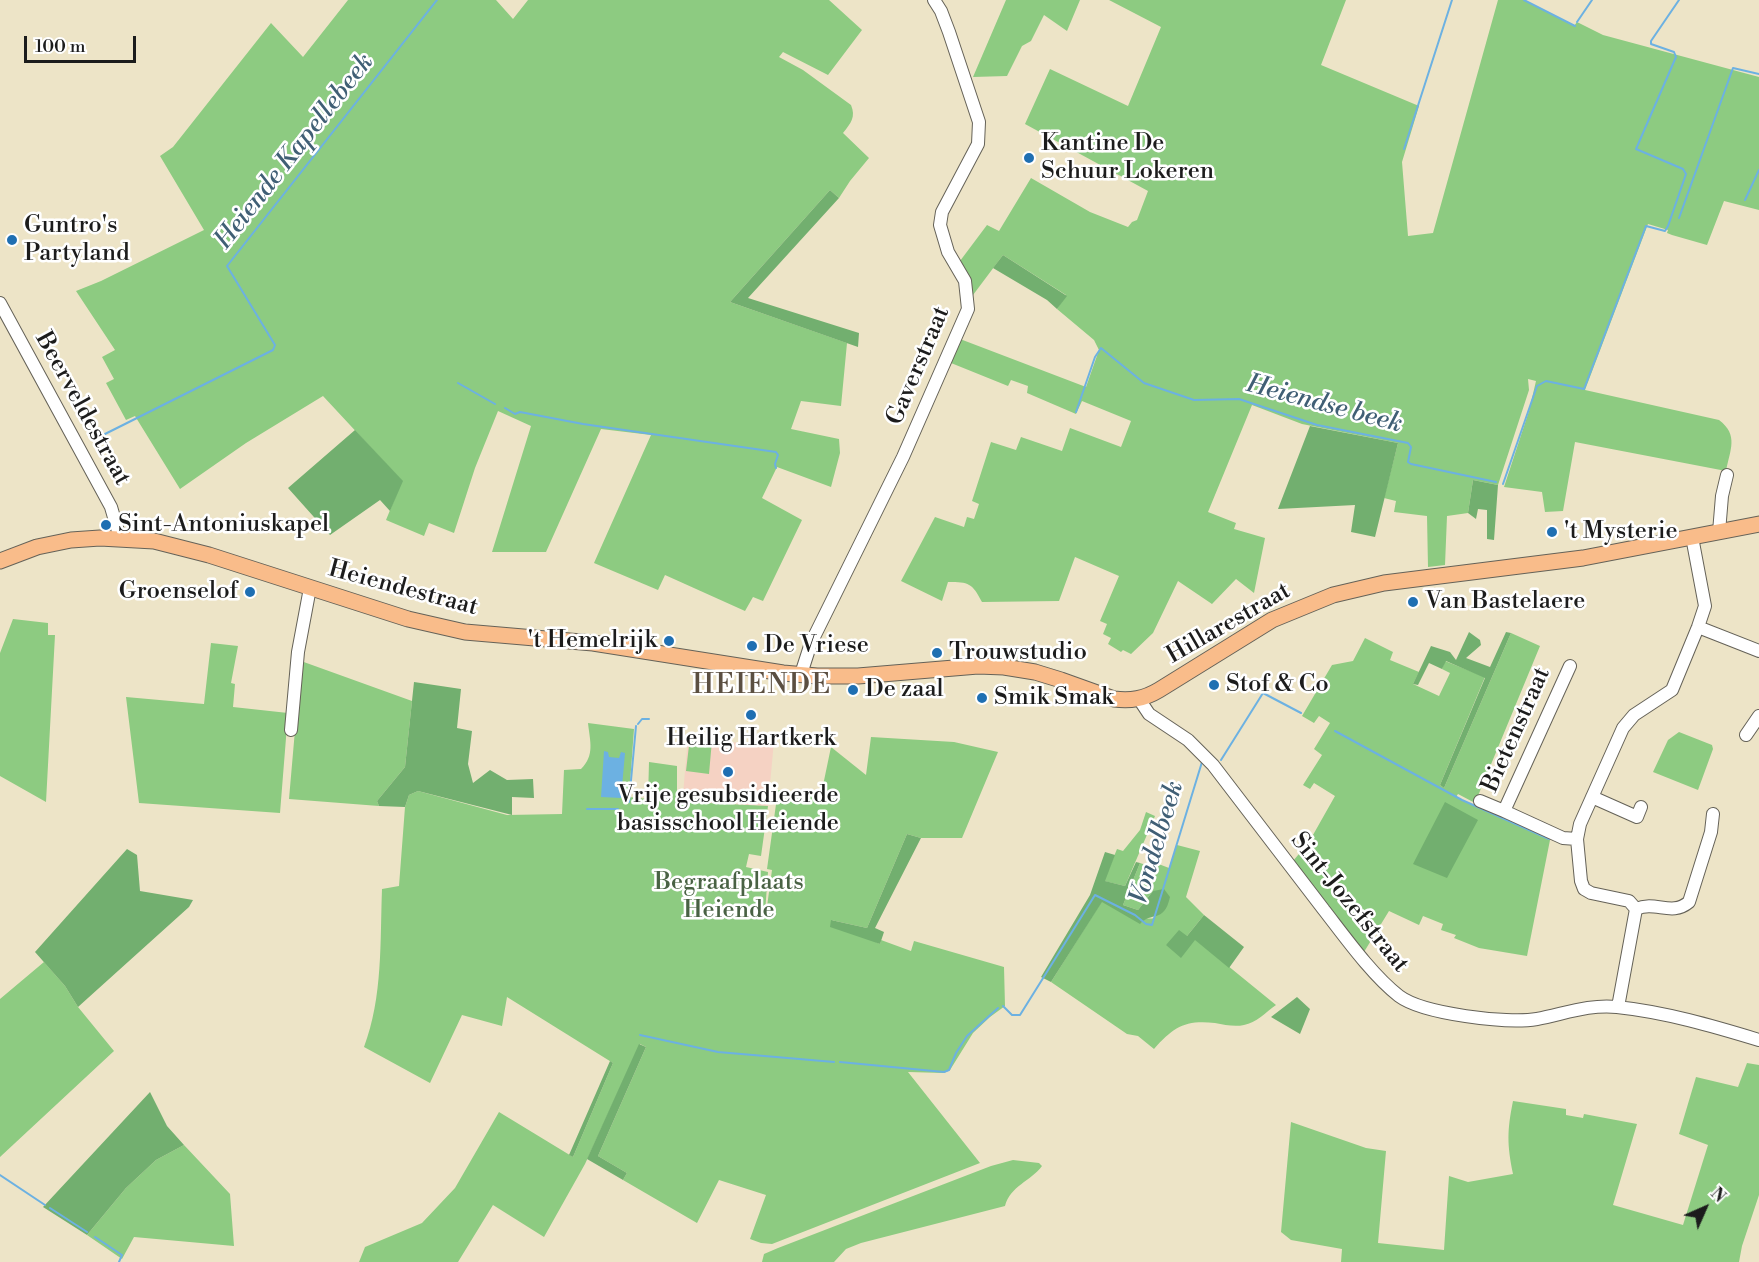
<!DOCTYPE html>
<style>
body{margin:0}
#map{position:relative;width:1759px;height:1262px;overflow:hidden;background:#ede4c7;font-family:"Libre Bodoni",serif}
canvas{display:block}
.north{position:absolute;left:1675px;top:1178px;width:60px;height:60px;-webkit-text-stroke:4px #fff;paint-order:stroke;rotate:45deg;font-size:16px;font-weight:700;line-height:24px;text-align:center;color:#1c1c1c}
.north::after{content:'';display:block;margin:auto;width:21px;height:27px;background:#1c1c1c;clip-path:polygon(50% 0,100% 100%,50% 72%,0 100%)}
.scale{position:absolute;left:24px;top:36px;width:112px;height:27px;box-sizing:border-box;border:3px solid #1c1c1c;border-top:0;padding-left:8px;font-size:18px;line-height:21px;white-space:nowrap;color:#1c1c1c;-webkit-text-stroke:4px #fff;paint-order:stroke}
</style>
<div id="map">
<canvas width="1759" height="1262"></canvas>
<div class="north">N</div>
<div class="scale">100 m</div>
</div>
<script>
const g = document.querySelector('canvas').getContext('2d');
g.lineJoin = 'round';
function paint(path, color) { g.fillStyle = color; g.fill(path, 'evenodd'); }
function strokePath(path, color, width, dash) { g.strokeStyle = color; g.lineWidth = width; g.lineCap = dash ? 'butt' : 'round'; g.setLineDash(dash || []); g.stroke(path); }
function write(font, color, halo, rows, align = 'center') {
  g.font = font + ' "Libre Bodoni",serif'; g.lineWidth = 5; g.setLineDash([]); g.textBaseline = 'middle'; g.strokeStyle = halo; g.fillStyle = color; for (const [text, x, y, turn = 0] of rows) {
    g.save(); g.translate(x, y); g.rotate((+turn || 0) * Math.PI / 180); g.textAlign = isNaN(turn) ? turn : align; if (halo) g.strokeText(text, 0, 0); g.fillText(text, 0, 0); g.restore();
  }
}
paint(new Path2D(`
 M688 737 765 746 766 740 774 741 768 806 707 803V796L683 794Z`), '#f5d2c3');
paint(new Path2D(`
 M348 0H496L513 19 528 0H829L862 30 828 75 783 52 779 57 803 70 851 105C856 117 851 123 843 133L869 158 850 181 839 198 830 190 730 302 847 343 841 406 801 401 791 429 839 439 840 453 831 487 777 467 762 498 802 520 763 601 753 597 745 611 665 575 658 590 594 563 651 435 601 429 546 552H492L531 426 498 411 475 468 454 533 429 523 424 536 386 520 402 481 323 396 246 443 180 489 135 416 126 420 106 383 114 379 102 357 115 350 76 291 101 281 204 230 160 156 173 147 271 23 303 57Z
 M1006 0H1080L1067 31 1044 15 1031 41 1022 46 1007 76 973 77Z
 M1109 0H1346L1321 65 1419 106 1402 162 1408 236 1433 233 1498 0H1524L1574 26 1577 22 1603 35 1759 77V210L1724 201 1707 245 1672 235 1667 233 1668 230 1648 224 1585 390 1719 420C1739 435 1730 450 1726 471L1575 442 1563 511 1545 512 1542 492 1504 487 1529 411 1536 381 1528 379 1529 390 1498 485 1473 480 1468 513 1447 516 1445 565 1428 567 1427 516 1394 512 1396 501 1384 498 1398 443 1302 424 1252 405 1208 512 1236 523 1234 529 1265 538 1254 593 1236 579 1212 604 1178 581 1153 633 1131 654 1123 650 1121 652 1108 644 1111 638 1103 634 1107 624 1100 621 1119 576 1075 557 1059 601 982 602C972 583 969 582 948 582L942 601 901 581 935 517 964 527 967 517 974 519 979 504 972 501 991 442 1016 450 1021 437 1062 451 1070 428 1121 447 1131 421 1082 401 1076 414 1027 393 1028 386 1011 380 1008 386 951 363 960 339 1086 387 1099 350 1094 340 1057 309 1066 295 1003 255 973 295 960 261 987 225 999 231 1031 178 1090 212 1128 227 1132 222 1137 220 1148 191 1025 124 1050 69 1128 106 1161 27Z
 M13 619 48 623V635H55L46 802 0 776V653Z
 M1511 633 1540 646 1475 803 1458 794 1456 797 1550 840 1527 956 1479 948 1454 938 1456 935 1441 930 1443 924 1423 916 1419 925 1389 911 1364 952 1293 861 1309 842 1335 796 1314 783 1310 789 1303 785 1322 755 1314 749 1330 723 1319 716 1314 723 1302 716 1332 665 1353 661 1365 638 1393 652 1390 660 1419 672 1413 684 1439 696 1450 673 1442 669 1445 661 1485 677 1440 785 1444 788Z
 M211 643 238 646 231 683 235 684 233 707 288 713 280 813 139 803 126 697 204 704Z
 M301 661 412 701 405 767 377 801 379 806 289 799Z
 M588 723 634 729 629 797 648 799 649 762 677 766V794L708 796V803L768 806 761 856 749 854 746 867 768 872 765 913 766 914 772 870 767 869 778 790 821 795 831 747 866 775 871 737 954 742 998 752 962 838H921L907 834 867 928 831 920 880 944 881 940 911 951 914 941 1004 967 1005 1006 990 1017 973 1033 950 1070 944 1073 908 1072 980 1163 772 1244 761 1243 750 1239 766 1195 719 1180 697 1223 623 1180 627 1173 598 1156 646 1047 640 1044 585 1164 544 1237 493 1205 458 1262H359L365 1247 422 1223 455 1188 499 1112 573 1157 613 1063 507 997 502 1026 462 1015 430 1083 364 1047C383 997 380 941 382 889L399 886 405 807 409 795 418 791 507 815 562 814 564 770 581 769C595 755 590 742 588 723Z
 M1679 732 1712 745 1713 749 1698 790 1653 772 1668 740Z
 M690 737 712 740 709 774 686 771Z
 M1146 812 1155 816 1125 886 1104 881 1117 849 1123 851 1140 830Z
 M1177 845 1200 851 1186 897 1204 915 1187 936 1166 945 1195 939 1276 1005C1266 1012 1256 1023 1244 1025 1235 1027 1225 1025 1215 1023 1184 1020 1174 1027 1154 1049L1138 1036 1127 1034 1051 982 1102 901C1118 910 1136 921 1155 918L1153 891 1138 910 1123 905 1140 863 1146 865 1151 855 1157 858 1156 863 1169 868Z
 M44 962 65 986 78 1007 114 1051 0 1157V999Z
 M1747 1063 1759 1065V1195L1742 1246 1739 1262H1341L1342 1249 1291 1240 1281 1232 1291 1122 1366 1148 1386 1151 1378 1243 1444 1250 1449 1176 1468 1182 1513 1174C1507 1144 1507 1131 1513 1101L1566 1109V1115L1583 1118 1584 1114 1637 1124 1613 1205 1683 1225 1708 1145 1679 1134 1696 1077 1738 1087Z
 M184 1145 230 1194 234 1246 134 1237 122 1259 87 1235 126 1188 156 1160Z
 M1013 1160 1039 1163 1042 1166C1031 1181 1010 1186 1005 1206L861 1243 846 1249 834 1262H762L764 1254 778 1248 991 1166Z`), '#8dcb81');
paint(new Path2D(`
 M830 190 839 198 748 298 859 333 858 347 730 302Z
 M1003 255 1067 296 1057 309 1047 300 993 268Z
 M1310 426 1398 443 1375 537 1351 532 1355 505 1278 509Z
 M355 430 403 481 390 511 380 500 330 535 288 488Z
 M1473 480 1498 485 1494 540 1487 539V510L1478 509 1476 519 1468 513Z
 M1469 632 1480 640 1481 645 1466 658 1490 667 1506 632 1511 633 1444 788 1440 785 1485 678 1446 661 1442 669 1429 663 1418 685 1413 684 1431 646 1450 652 1456 660Z
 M414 682 461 689 457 728 472 731 468 764 473 783 490 770 507 780 533 779 534 798 512 797V815L418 791 409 795 405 807 379 806 377 801 405 767Z
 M1445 802 1478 820 1447 878 1413 864Z
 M907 834 921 838 875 928 884 932 880 944 830 927 831 920 867 928Z
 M127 849 137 855 140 891 193 900 189 907 78 1007 65 986 35 952Z
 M1105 852 1115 855 1105 881 1125 886 1136 862 1140 863 1123 905 1138 910 1153 891 1164 889 1170 897C1164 924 1151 911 1140 924L1102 902 1051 982 1041 977 1090 895Z
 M1204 915 1244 947 1229 968 1195 940 1181 958 1166 945 1179 930 1187 936Z
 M1297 997 1310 1009 1300 1034 1271 1017Z
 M639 1044 646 1047 598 1156 627 1173 623 1180 587 1159Z
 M610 1061 613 1063 573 1157 569 1155Z
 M150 1092 167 1126 184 1145 156 1160 126 1188 87 1235 43 1207Z`), '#72af6f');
paint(new Path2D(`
 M604 751 608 752 609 757 619 758 621 752 625 753 621 798 601 797Z`), '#6cb1e2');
strokePath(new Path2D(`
 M1524 0 1575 26
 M1577 22 1592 0
 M1404 149 1452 0
 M1745 200 1759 170
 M1679 218 1733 68 1759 74
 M458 383 495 404
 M505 408 515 414 520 412 583 424 776 452 778 455 775 464 776 468
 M1076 412 1095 357 1101 348 1144 383 1194 400 1239 399 1317 425 1408 443 1411 447 1408 462 1411 464 1496 482
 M99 437 273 350 275 345 227 266 437 0
 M1503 484 1537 386 1546 381 1584 389 1646 226 1665 231 1668 226 1686 174 1683 169 1636 149 1676 57 1674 52 1651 44V41L1679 0
 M638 724 642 719H649
 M1335 731 1462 800 1549 839
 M1221 760 1263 693 1301 713
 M629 802 636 726
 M587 809H618
 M1003 1006 1012 1015H1020L1095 895 1135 915 1146 924 1152 925 1202 762
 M640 1035 718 1052 834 1062
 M840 1062 944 1072 949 1070 956 1053 967 1036 998 1008
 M0 1175 45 1205
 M50 1208 87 1232
 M95 1237 122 1255 119 1262`), '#6cb1e2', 2);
const minor = new Path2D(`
 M0 303 111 507 120 538
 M1719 532 1722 496 1727 475
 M1698 627 1759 651
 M1570 666 1504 811 1563 838 1577 839
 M801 674 811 643 903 457 968 309 965 281 948 252 940 225 942 212 978 144 979 122 949 32 941 11 934 0
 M1139 699 1149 714 1188 740 1213 765C1250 814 1287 862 1324 910 1345 937 1372 975 1399 996 1423 1014 1507 1024 1537 1019 1564 1014 1589 1004 1617 1007 1665 1012 1713 1026 1759 1040
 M291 730 298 652 310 588
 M1746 735 1759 716
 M1592 797 1637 817 1641 807
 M1480 801 1504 811
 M1636 909C1656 900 1671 917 1689 902L1711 832 1713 814
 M1618 1007 1636 909 1629 901 1591 893 1584 889 1581 881 1577 839 1580 824 1623 728 1634 715 1672 690 1698 627 1705 606 1692 537`);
const major = new Path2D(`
 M0 561 37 547 71 540 100 538 154 541 209 555 408 619 465 632 593 643 783 673 817 676H858L978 666 1004 667 1035 672 1061 680 1114 699C1131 701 1144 699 1159 690L1272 620 1333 595 1384 583 1583 558 1759 524`);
strokePath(minor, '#656258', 14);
strokePath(major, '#656258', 17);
strokePath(minor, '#fff', 12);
strokePath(major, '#f9bc8a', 15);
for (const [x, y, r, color] of [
 [1029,158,6,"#1f6fb2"],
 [12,240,6,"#1f6fb2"],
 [106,525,6,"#1f6fb2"],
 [1552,532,6,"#1f6fb2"],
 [250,592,6,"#1f6fb2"],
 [1413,602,6,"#1f6fb2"],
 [669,641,6,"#1f6fb2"],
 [752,646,6,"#1f6fb2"],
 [937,653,6,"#1f6fb2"],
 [1214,685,6,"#1f6fb2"],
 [853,690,6,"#1f6fb2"],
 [982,698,6,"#1f6fb2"],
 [751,715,6,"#1f6fb2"],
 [728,772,6,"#1f6fb2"]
]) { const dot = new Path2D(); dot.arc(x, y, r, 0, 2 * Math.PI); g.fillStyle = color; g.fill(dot); strokePath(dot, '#fff', 2); }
write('24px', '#1c1c1c', '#fff', [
 ["Kantine De",1041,144],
 ["Schuur Lokeren",1041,172],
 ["Guntro's",24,226],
 ["Partyland",24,254],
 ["Sint-Antoniuskapel",118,525],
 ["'t Mysterie",1564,532],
 ["Groenselof",238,592,"right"],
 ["Van Bastelaere",1425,602],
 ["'t Hemelrijk",657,641,"right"],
 ["De Vriese",764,646],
 ["Trouwstudio",949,653],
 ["Stof & Co",1226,685],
 ["De zaal",865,690],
 ["Smik Smak",994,698],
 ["Heilig Hartkerk",751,739,"center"],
 ["Vrije gesubsidieerde",728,796,"center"],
 ["basisschool Heiende",728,824,"center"]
], 'left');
write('24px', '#1c1c1c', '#fff', [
 ["Gaverstraat",919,366,-67],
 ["Beerveldestraat",82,409,61],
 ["Heiendestraat",403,589,15],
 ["Hillarestraat",1229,624,-30],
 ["Bietenstraat",1517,730,-66],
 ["Sint-Jozefstraat",1349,903,51]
]);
write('24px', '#496244', '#fff', [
 ["Begraafplaats",729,883],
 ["Heiende",729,911]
]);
write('italic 26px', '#405f75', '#fff', [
 ["Heiende Kapellebeek",295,152,-52],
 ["Heiendse beek",1324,405,15],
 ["Vondelbeek",1158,843,-73]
]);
g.letterSpacing = '1.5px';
write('27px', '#5b4f41', '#fff', [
 ["HEIENDE",762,687]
]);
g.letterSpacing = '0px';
</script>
